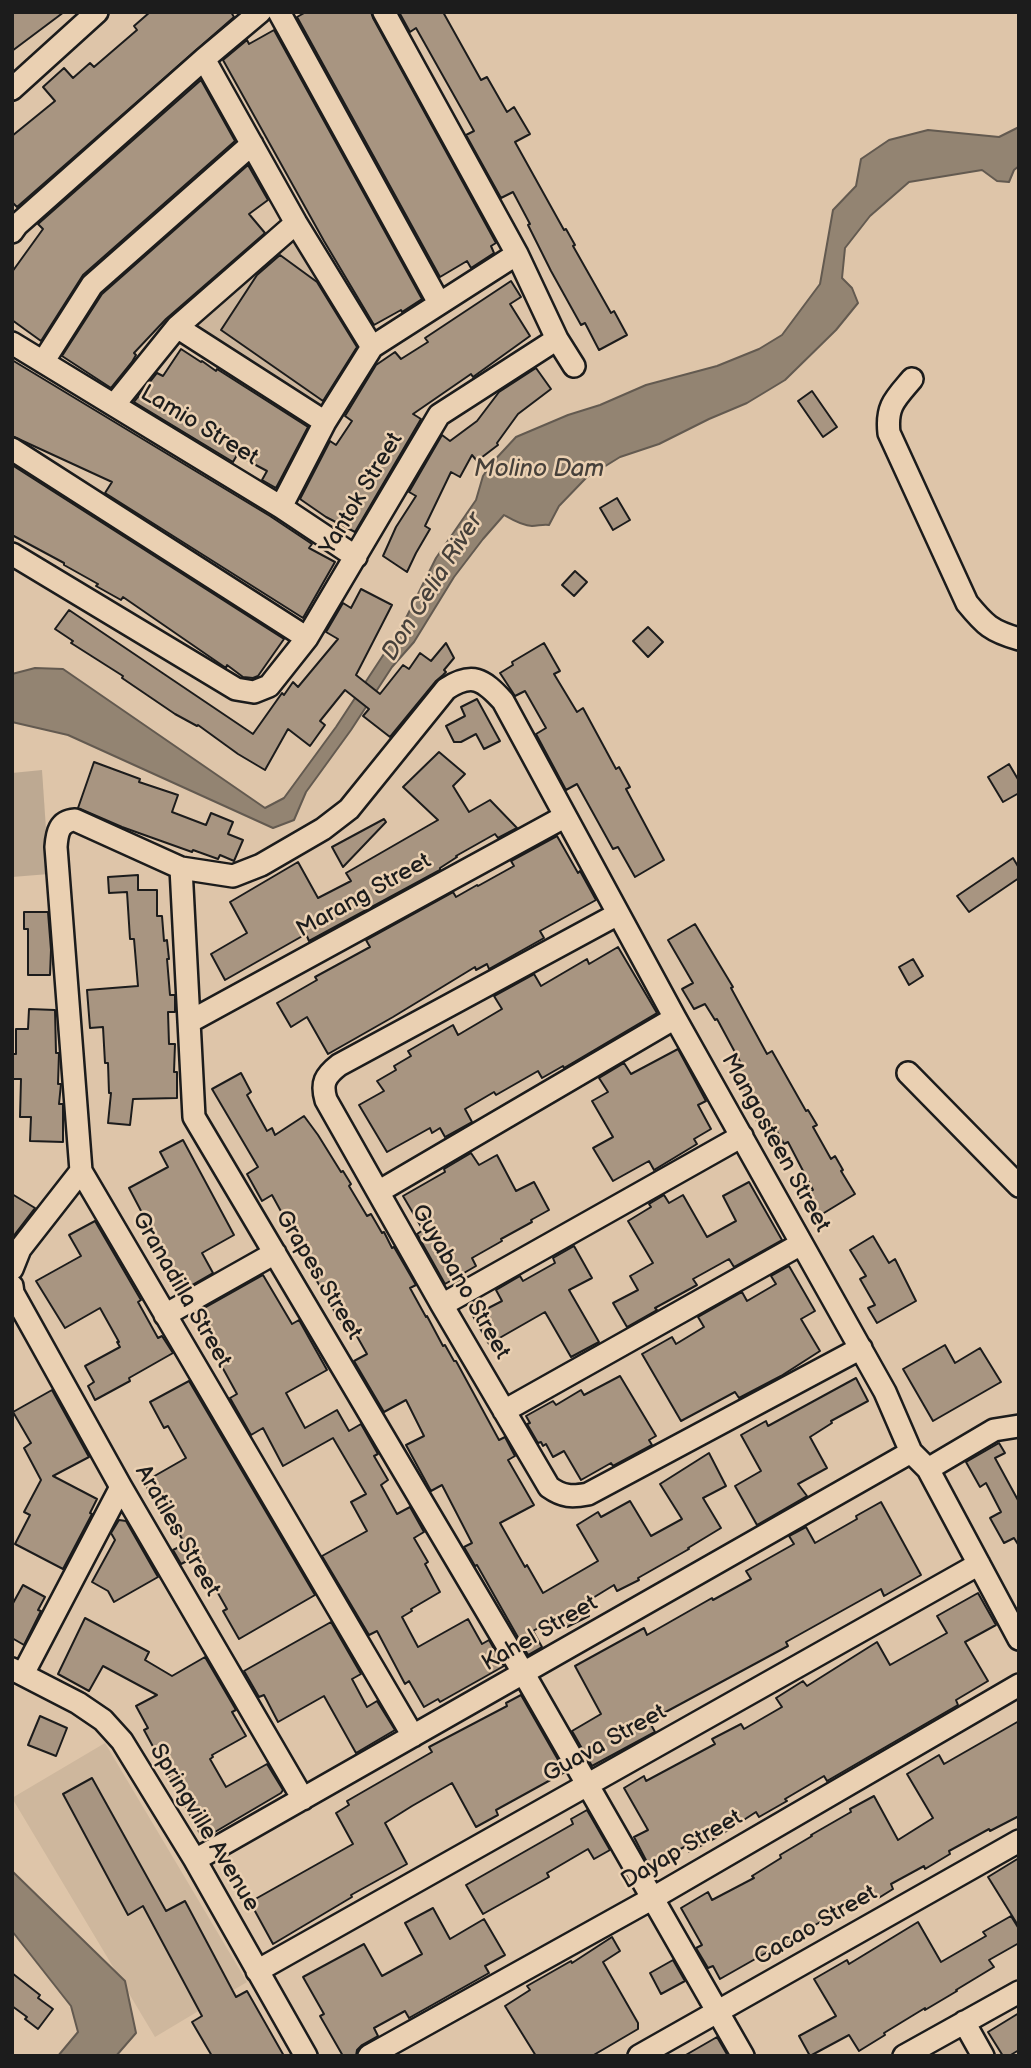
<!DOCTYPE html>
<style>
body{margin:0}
#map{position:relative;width:1031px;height:2068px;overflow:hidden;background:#dec5a9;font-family:"Balsamiq Sans",sans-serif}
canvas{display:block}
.frame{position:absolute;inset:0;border:14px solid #1c1c1c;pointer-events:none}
</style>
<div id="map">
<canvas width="1031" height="2068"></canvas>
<div class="frame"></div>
</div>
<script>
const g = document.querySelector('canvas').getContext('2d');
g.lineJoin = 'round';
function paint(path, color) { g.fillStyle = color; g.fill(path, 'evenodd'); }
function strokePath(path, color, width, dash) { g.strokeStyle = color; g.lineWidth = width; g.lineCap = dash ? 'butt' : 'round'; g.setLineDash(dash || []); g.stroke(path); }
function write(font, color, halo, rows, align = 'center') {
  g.font = font + ' "Balsamiq Sans",sans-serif'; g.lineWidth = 5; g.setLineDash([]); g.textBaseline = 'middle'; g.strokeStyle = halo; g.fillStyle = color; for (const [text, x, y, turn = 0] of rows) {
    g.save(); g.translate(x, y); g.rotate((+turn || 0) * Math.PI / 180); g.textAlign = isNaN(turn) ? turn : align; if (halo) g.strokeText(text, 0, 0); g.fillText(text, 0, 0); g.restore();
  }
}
paint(new Path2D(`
 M295 229 368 346 323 417 184 327Z
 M105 1743 247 1982 155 2037 12 1798Z`), '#ceb79d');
paint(new Path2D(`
 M42 770 49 874 12 877V773Z`), '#bda992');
const water = new Path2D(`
 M1019 127V166L1014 170 1009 182 997 181 982 170 909 182 870 216 845 248 842 278 852 288 858 303 836 330 785 380 747 403 709 419 659 444 620 457 586 478 559 506 549 525C543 524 538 526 532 526 522 526 511 519 504 515L483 539 454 577 414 642 392 667 351 730 306 792 294 820 273 828 68 735 12 722V674L35 668 63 669 265 808 284 798 336 727 401 628 436 558 476 500 483 476 491 464 516 437 568 415 600 405 646 385 717 366 759 349 782 335 820 284 833 210 856 186 861 159 889 140 928 130 999 137Z
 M12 1871 125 1981 136 2033 116 2056H58L78 2032 71 2006 12 1931Z`);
paint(water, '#938472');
strokePath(water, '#635a50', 2);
const building = new Path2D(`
 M12 12H64L12 51Z
 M150 12H231L234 17 17 207 12 202V136L55 101 43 87 64 68 73 78 90 63 94 67 137 30 134 26Z
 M306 12H371L373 18 496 243 491 246 494 253 471 268 467 261 440 277 297 17Z
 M399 12H443L481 80 487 77 507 112 514 107 530 134 515 142 564 230 566 229 575 245 573 246 611 313 614 311 627 335 599 350 585 323 581 325 551 271 528 225 530 224 513 192 501 198 466 135 474 131 416 28 410 32Z
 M274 30 422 299 402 312 401 310 374 325 324 241 223 60 247 40 249 44Z
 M201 80 235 141 83 275 41 341 12 320V272L43 229 38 224Z
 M248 165 268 200 249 214 265 233 166 319 134 353 136 355 132 362 111 388 62 356 102 294Z
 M280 255 317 282 357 347 323 401 221 330 257 275Z
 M511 281 521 297 510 304 530 336 473 377 471 374 413 414 421 419 355 532 326 517 300 499 330 441 336 445 352 421 345 416 376 365 395 352 401 359 428 342 425 338Z
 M181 349 201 362 202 361 216 371 217 369 308 427 276 488 262 480 267 471 237 455 233 462 134 402 157 373 163 376Z
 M12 360 270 516 312 544 309 548 335 562 303 618 105 493 112 482 12 436Z
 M536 368 551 389 518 414 497 443 498 445 477 461 472 455 460 477 451 472 425 526 430 529 416 553 407 572 383 556 396 527 416 496 409 492 442 435 450 441 477 421 499 392Z
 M812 391 837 427 823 437 798 401Z
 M12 465 284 639 258 676 253 678 243 677 227 665 226 668 123 597 121 600 96 586 98 584 64 565V563L12 535Z
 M617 498 630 520 613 530 600 508Z
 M575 571 587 582 574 596 562 585Z
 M361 589 392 605 356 675 380 694 403 665 409 669 420 653 431 661 446 643 454 658 444 670 446 672 443 675 436 681 390 737 363 716 369 709 345 690 320 721 325 725 310 746 288 729 265 770 238 754 198 725 197 726 175 714 122 678 123 676 71 643 73 641 55 629 69 610 253 734 282 693 284 695 293 682 298 687 338 639 326 632 343 603 351 608Z
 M648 627 663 642 648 657 633 641Z
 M544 643 560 671 554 674 577 712 583 708 616 769 619 767 630 787 626 789 664 860 635 877 618 847 613 849 577 784 566 790 536 734 546 728 525 691 515 696 500 673 513 665 512 662Z
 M477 699 500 741 484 749 476 734 461 742H454L446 726 465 716 461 707Z
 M439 752 465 774 453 786 469 812 490 800 517 828 498 838 495 834 456 856 457 857 440 868V870L309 941 306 934 225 980 211 954 247 933 230 902 298 862 318 898 351 881 346 873 438 820 403 787Z
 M94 762 140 779 139 782 178 795 172 812 206 825 211 813 233 822 228 834 243 840 234 861 220 855 218 859 193 850 192 852 122 827 78 808Z
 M1009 764 1019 781V793L1003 802 988 777Z
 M384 819 386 822 343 867 332 847Z
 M557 836 578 873 580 871 596 900 540 931 544 938 489 969 487 964 476 970 475 967 393 1017 328 1054 307 1017 291 1027 277 1003 317 980 315 977 370 947 366 940 453 892 456 897 477 885 478 886 514 866 511 861Z
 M1013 858 1019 868V878L969 912 957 896Z
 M138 875V890H157V916H162L164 941 167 940 169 959H167L170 995H175V1012H168L169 1044H175L174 1072H177V1098L133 1099 130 1125 108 1123 111 1093H109L108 1063H105L103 1027 90 1028 87 990 138 986 134 939H130L127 892 109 893 108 877Z
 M24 912H48L51 950 50 975H28V929H24Z
 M695 924 733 987 731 988 767 1054 772 1051 806 1111 808 1110 817 1125 813 1127 831 1159 835 1156 843 1170 841 1171 855 1194 819 1216 806 1194 813 1190 788 1142 784 1144 774 1126 764 1132 753 1115 756 1113 734 1072 743 1067 717 1019 715 1020 705 1004 694 1009 682 989 693 983 668 940Z
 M618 947 657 1013 564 1068 563 1066 542 1078 538 1071 496 1095 494 1092 465 1109 472 1122 445 1137 440 1128 432 1133 430 1128 387 1152 359 1105 384 1091 377 1081 396 1070 394 1066 411 1056 408 1051 453 1025 458 1035 502 1009 494 996 534 974 541 986 587 959 589 964Z
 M913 959 923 976 909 985 899 967Z
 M29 1009 55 1010 56 1053H59L58 1084H61L59 1104H63V1142L30 1141 31 1117H20L21 1079H13V1054H16V1029H28Z
 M678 1049 706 1101 698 1105 711 1129 694 1139 697 1144 654 1170 649 1161 613 1181 593 1148 613 1137 592 1101 608 1092 599 1078 624 1063 631 1074Z
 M241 1073 251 1092 247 1095 267 1131 272 1128 275 1135 304 1116 318 1135 341 1172 343 1171 351 1184 349 1186 367 1216 371 1214 382 1233 384 1232 392 1248 394 1247 416 1285 410 1288 426 1317 427 1316 443 1346 445 1345 454 1361H456L499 1440 505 1437 515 1456 508 1460 534 1505 500 1523 525 1567 527 1565 543 1593 598 1561 577 1525 598 1512 601 1517 630 1501 651 1536 682 1519 660 1484 709 1453 726 1486 703 1498 721 1528 688 1548 689 1549 638 1578 639 1580 617 1591 614 1585 583 1604 589 1616 567 1627 560 1615 533 1631 542 1647 528 1655 477 1565 475 1566 464 1547 472 1543 442 1485 431 1491 406 1445 424 1436 406 1400 384 1412 354 1361 367 1354 350 1324 344 1328 314 1276 320 1273 304 1244 300 1246 272 1195 262 1201 247 1174 258 1167 212 1089Z
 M183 1140 234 1235 202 1253 213 1273 180 1292 169 1272 172 1270 129 1188 168 1167 160 1152Z
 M471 1153 479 1165 497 1155 516 1191 534 1182 549 1210 531 1220 532 1222 501 1239 502 1241 472 1258 476 1266 445 1284 417 1234 423 1230 403 1196 445 1172 444 1169Z
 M749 1182 782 1240 734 1267 729 1259 693 1279 697 1285 655 1308 657 1310 627 1327 613 1303 638 1290 630 1276 653 1263 628 1221 651 1207 649 1204 664 1195 669 1203 683 1195 707 1237 736 1221 723 1196Z
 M12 1194 35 1208 12 1238Z
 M95 1221 141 1300 138 1302 158 1338 162 1336 173 1353 129 1378 130 1381 95 1400 88 1386 94 1382 85 1366 120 1347 117 1342H119L100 1308 65 1328 36 1281 81 1256 69 1235Z
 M873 1236 889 1263 895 1259 916 1301 877 1323 868 1308 875 1305 860 1279 866 1276 850 1250Z
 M574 1246 592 1278 569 1290 599 1342 571 1357 545 1312 489 1344 473 1316 502 1301 496 1290 520 1276 523 1281 555 1263 553 1258Z
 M789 1266 815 1311 801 1319 820 1351 781 1376 739 1398 735 1392 681 1421 642 1354 672 1337 676 1344 704 1327 698 1317 742 1292 747 1301 776 1284 771 1276Z
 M263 1275 292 1324 299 1320 327 1370 286 1393 305 1428 337 1410 349 1431 361 1424 378 1454 374 1456 388 1480 381 1485 397 1514 410 1507 424 1532 414 1538 428 1562 425 1564 440 1592 411 1609 412 1611 402 1617 418 1647 468 1619 482 1644 489 1640 504 1666 440 1702 438 1699 424 1707 409 1681 405 1684 377 1631 369 1635 322 1556 367 1531 351 1502 366 1494 333 1438 283 1466 263 1428 251 1435 230 1398 237 1394 215 1354 222 1351 199 1311Z
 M945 1345 955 1363 980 1348 1001 1382 933 1421 903 1369Z
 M620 1376 656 1436 649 1440 652 1445 613 1466 611 1463 581 1480 564 1451 553 1457 546 1444 543 1446 541 1442 538 1443 527 1424 530 1423 526 1416 553 1401 556 1405 581 1390 584 1395Z
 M856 1378 868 1401 831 1421 832 1423 810 1437 827 1468 798 1484 807 1496 757 1525 735 1486 761 1471 741 1435 766 1421 768 1426Z
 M189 1381 315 1595 239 1639 223 1611 227 1609 197 1556 181 1564 173 1550 185 1544 162 1504 157 1506 144 1482 186 1458 168 1426 164 1428 150 1402Z
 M52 1390 89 1457 53 1476 97 1499 90 1513 92 1514 63 1569 15 1544 30 1515 24 1512 41 1480 24 1448 31 1443 13 1412Z
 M999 1443 1005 1453 995 1458 1019 1502V1546L1014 1538 1004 1543 990 1518 1001 1512 986 1483 980 1487 966 1462Z
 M881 1502 921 1575 884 1596 881 1589 786 1642 788 1646 649 1721 655 1732 592 1766 572 1731 601 1714 575 1666 644 1628 647 1635 712 1598 713 1600 751 1579 746 1571 794 1544 789 1536 806 1527 815 1543 857 1519 856 1516Z
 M119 1520 126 1521 158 1577 114 1602 108 1591 92 1582 115 1540 111 1533Z
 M23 1585 45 1597 38 1610 41 1611 24 1645 12 1638V1605Z
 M978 1593 996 1625 965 1642 988 1681 956 1700 958 1705 827 1781 824 1776 785 1799 787 1801 759 1817 756 1812 719 1836 689 1852 686 1846 649 1866 634 1837 648 1830 624 1788 644 1776 646 1781 715 1744 712 1739 741 1724 744 1729 782 1707 776 1698 803 1681 807 1686 877 1642 890 1665 947 1633 937 1616Z
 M85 1618 149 1652 145 1660 172 1676 205 1657 236 1710 232 1712 246 1736 212 1755 213 1757 210 1759 226 1787 267 1764 283 1790 281 1793 203 1839 144 1730 148 1728 136 1706 157 1695 103 1666 89 1691 58 1674Z
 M331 1622 361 1674 352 1679 367 1707 377 1701 395 1730 356 1753 324 1696 278 1722 264 1695 259 1697 244 1671Z
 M521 1695 565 1772 496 1810 498 1815 476 1827 452 1783 412 1806 385 1823 407 1864 351 1895 352 1897 273 1944 250 1902 353 1844 336 1813 349 1805 347 1801 432 1752 429 1747 507 1706 506 1703Z
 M40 1716 67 1728 56 1756 28 1745Z
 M1019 1721V1816L990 1831 989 1829 949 1851 950 1854 925 1869 924 1866 891 1884 893 1889 877 1899 875 1897 855 1908 852 1904 720 1979 713 1966 708 1968 696 1948 702 1945 681 1908 708 1892 712 1900 754 1878 752 1876 781 1858 780 1855 812 1836 811 1835 851 1812 850 1809 874 1796 898 1840 933 1818 907 1774 939 1755 944 1764Z
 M92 1778 166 1911 185 1901 236 1997 247 1991 284 2056H212L192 2022 202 2016 143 1906 128 1915 63 1794Z
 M587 1810 610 1850 594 1859 588 1849 547 1873 549 1877 483 1914 466 1885 573 1824 571 1819Z
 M1019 1858V1927L988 1877Z
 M433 1908 450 1939 484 1919 505 1955 485 1966 489 1973 409 2018 405 2011 374 2028 378 2036 362 2045 357 2050 356 2056H343L320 2016 324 2014 303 1977 364 1944 382 1976 422 1954 405 1923Z
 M1011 1916 1019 1929V1943L989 1960 994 1967 956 1990 957 1991 925 2010V2008L884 2033 885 2035 859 2051 849 2035 810 2056 799 2036 836 2016 814 1979 847 1960 849 1964 918 1922 941 1962 986 1936 983 1932Z
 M612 1937 620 1951 603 1962 638 2023V2029L592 2056H536L505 2006 530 1990 527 1986 571 1961 572 1963Z
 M673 1960 685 1981 661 1994 650 1973Z
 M12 1973 40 1995 38 1998 53 2009 38 2029 25 2019 27 2017 12 2006Z
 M1019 2013V2050L1009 2056H1003L988 2032Z
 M717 2037 728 2056H684Z`);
paint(building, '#a89581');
strokePath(building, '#1c1c1c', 2);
const minor = new Path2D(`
 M279 12 439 303
 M384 12 517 254 557 339 574 366
 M204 59 296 223 372 347
 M12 89 97 12
 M12 232 17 225 204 59 260 12
 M177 327 325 422
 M12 343 281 507 356 557
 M43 362 92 285 252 144
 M912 379C895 399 886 406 889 433L967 603C985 625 991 631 1019 639
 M114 405 177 327 296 223
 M12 449 307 638
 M281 507 325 422 372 347 517 254
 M12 554 236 689 254 692 269 686 307 638 439 415 557 339
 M181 868 194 1117 524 1674 743 2056
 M618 914 339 1065C325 1076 321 1083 326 1100L442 1305 549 1487C563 1497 572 1497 588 1494L861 1348
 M189 1022 564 817
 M908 1073 1019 1186
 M378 1192 675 1018
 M12 1269 20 1249 81 1171
 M12 1286 13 1293 121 1487 303 1799
 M442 1305 742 1136
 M165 1315 275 1253
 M504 1411 801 1244
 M928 1469 994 1430 1019 1426
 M12 1669 78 1703 103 1720 122 1741 195 1860 306 2056
 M23 1674 121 1487
 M413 1736 81 1171 56 847C57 833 59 821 75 820L181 868 233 876 261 865 323 829 349 809 446 689C472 672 483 679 503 701L675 1018 885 1392 911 1452 928 1469 1019 1639
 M195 1860 911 1452
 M257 1971 979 1564
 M964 2022 983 2056
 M369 2056 653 1898 1019 1685
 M639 2056 1019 1841
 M904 2056 1019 1992`);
strokePath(minor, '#1c1c1c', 26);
strokePath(minor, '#ead0b2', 21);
write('23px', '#1c1c1c', '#ead0b2', [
 ["Lamio Street",199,426,31],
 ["Yantok Street",362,494,-59],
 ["Marang Street",364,896,-29],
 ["Mangosteen Street",775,1143,61],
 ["Grapes Street",318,1275,59],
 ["Guyabano Street",460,1282,60],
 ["Granadilla Street",181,1290,60],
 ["Aratiles Street",177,1531,60],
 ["Kahel Street",540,1634,-30],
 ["Guava Street",605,1744,-29],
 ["Springville Avenue",204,1828,59],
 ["Dayap Street",682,1850,-30],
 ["Cacao Street",816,1926,-30]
]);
write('italic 24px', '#46403a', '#ead0b2', [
 ["Molino Dam",539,470],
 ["Don Celia River",433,587,-58]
]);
</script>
